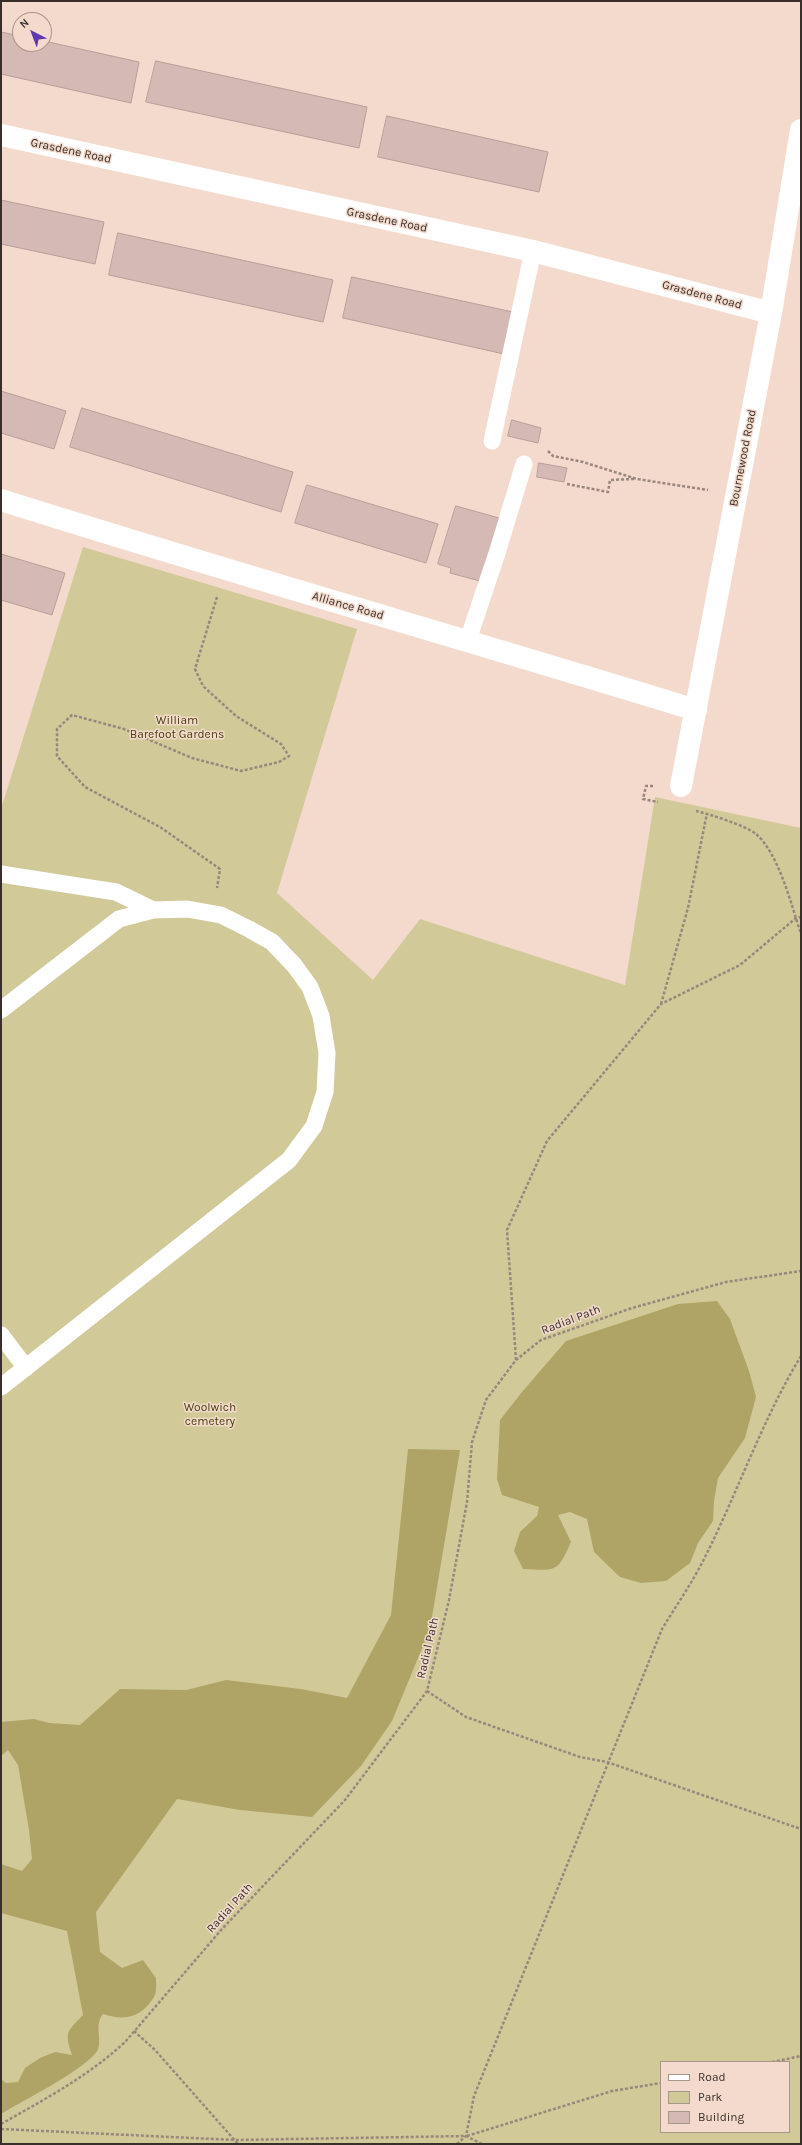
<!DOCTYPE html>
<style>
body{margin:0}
#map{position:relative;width:802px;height:2145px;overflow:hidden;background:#f3dacc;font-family:Karla,sans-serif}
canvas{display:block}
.frame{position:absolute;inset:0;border:2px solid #392f2a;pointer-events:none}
.legend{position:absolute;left:660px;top:2061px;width:130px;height:72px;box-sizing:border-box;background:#f3dacc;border:1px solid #a9968b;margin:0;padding:5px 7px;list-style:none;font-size:12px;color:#392f2a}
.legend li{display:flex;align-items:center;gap:8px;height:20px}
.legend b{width:20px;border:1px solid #a9968b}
.north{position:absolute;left:12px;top:12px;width:40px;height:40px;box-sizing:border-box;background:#f3dacc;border:1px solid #a9968b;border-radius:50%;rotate:318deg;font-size:11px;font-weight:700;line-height:16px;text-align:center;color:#392f2a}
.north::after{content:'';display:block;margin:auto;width:14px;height:18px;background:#6039b1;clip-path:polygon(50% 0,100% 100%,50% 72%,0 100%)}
</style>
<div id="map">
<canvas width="802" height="2145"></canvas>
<div class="frame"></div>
<ul class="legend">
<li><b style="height:5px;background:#fff"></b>Road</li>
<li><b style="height:11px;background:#d2c999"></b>Park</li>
<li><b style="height:11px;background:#d5b9b4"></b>Building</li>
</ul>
<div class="north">N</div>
</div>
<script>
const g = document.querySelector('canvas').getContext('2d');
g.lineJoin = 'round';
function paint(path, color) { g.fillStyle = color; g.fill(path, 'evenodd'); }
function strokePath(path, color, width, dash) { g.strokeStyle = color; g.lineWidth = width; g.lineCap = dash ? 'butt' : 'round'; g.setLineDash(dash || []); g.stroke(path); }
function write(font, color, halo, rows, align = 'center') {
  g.font = font + ' Karla,sans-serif'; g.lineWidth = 3; g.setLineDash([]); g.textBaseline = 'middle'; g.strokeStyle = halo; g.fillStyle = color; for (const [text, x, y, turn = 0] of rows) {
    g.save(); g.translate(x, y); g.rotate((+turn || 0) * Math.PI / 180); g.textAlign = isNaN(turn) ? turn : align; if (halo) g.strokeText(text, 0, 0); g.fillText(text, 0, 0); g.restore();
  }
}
paint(new Path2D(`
 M83 547 357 629 277 893 373 980 420 919 625 985 655 797 801 828V2144H1V809ZM661 2062H789V2132H661Z`), '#d2c999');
paint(new Path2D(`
 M717 1301 730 1319 749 1371 756 1397 745 1438 718 1478 714 1501 713 1521 698 1543 690 1563 666 1581 641 1583 620 1577 594 1552 587 1519 570 1512 558 1515 571 1542C557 1574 556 1570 523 1569L514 1551 520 1532 537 1516 539 1507 502 1495 497 1479 500 1420 522 1392 566 1341 678 1304Z
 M408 1449 460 1450 430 1629 392 1721 361 1766 312 1817 240 1810 177 1799 96 1912 100 1952 122 1968 143 1960 156 1978C156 1984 157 1992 154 1997 141 2018 125 2021 103 2014 94 2025 102 2037 98 2049 92 2066 19 2103 1 2114V2079L6 2083 18 2082 25 2068 40 2058 55 2052 72 2055C64 2031 67 2032 83 2015L67 1931 1 1913V1864L22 1871 32 1859 29 1830 18 1765 8 1750 1 1756V1722L34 1719 49 1723 80 1725 120 1689 186 1690 226 1680 301 1689 347 1698 391 1615Z`), '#afa466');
const building = new Path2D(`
 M1 32 20 36V44H44V41L139 62 131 103 1 74Z
 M156 61 367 107 359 148 146 102Z
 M387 116 548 152 539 192 378 157Z
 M1 200 104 222 95 264 1 244Z
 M118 233 333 280 323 322 109 275Z
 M352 277 513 312 504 354 343 318Z
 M1 391 66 411 54 449 1 433Z
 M82 408 293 472 281 512 70 447Z
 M512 420 541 428 538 443 508 436Z
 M539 463 567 468 564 482 537 477Z
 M307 485 438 524 426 563 295 523Z
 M456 506 499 518 480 581 450 573 451 568 438 564Z
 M1 554 65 573 52 615 1 600Z`);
paint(building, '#d5b9b4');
strokePath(building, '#b89d99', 1);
strokePath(new Path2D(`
 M548 451 553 456 583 462 637 479 708 490
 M567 484 608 492 610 480 634 479
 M217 597 195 669 203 686 236 716 281 744 289 756 279 762 241 771 192 758 124 729 72 715 57 729V756L85 787 160 827 220 869 217 888
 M653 786H646L643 799 658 802
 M696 811C709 814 747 826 756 834 779 854 791 904 801 934
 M661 1004 688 908 707 813
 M516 1360 507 1230 547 1141 661 1004 740 965 796 918 801 917
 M427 1691 466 1717 580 1757 607 1762 801 1829
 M134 2031 155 2050 238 2144
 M772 2062 801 2056
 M1 2124C45 2099 89 2076 126 2041L222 1929 345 1800 427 1691 449 1600 467 1502 472 1442 486 1400 516 1360 541 1340 632 1308 726 1282 801 1271
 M1 2129 235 2140 466 2136 482 2144
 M467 2136 612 2091 661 2083
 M457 2144 466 2136 474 2096 662 1629C676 1606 692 1583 704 1559 738 1492 762 1420 801 1356`), '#99877e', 2.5, [3, 2]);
strokePath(new Path2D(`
 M492 441 533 251
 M468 640 497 553 524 464
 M1 874 116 892 153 910
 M1 1010 119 919 153 910 187 909 221 915 249 929 272 942 294 965 310 987 321 1016 327 1053 325 1092 314 1126 289 1160 1 1387
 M1 1335 26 1368`), '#fff', 17);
strokePath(new Path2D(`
 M1 135 533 251 771 313
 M1 500C232 573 465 639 696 710
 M681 786 771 313 801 130`), '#fff', 22);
write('12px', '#392f2a', '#f3dacc', [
 ["Grasdene Road",71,151,12],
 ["Grasdene Road",387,220,12],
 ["Grasdene Road",702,295,15],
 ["Bournewood Road",743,458,-79],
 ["Alliance Road",348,606,16],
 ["Radial Path",571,1320,-21],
 ["Radial Path",428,1648,-77],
 ["Radial Path",230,1908,-48]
]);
write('12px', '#463e0a', '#f3dacc', [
 ["William",177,721],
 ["Barefoot Gardens",177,735],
 ["Woolwich",210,1408],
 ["cemetery",210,1422]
]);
</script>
